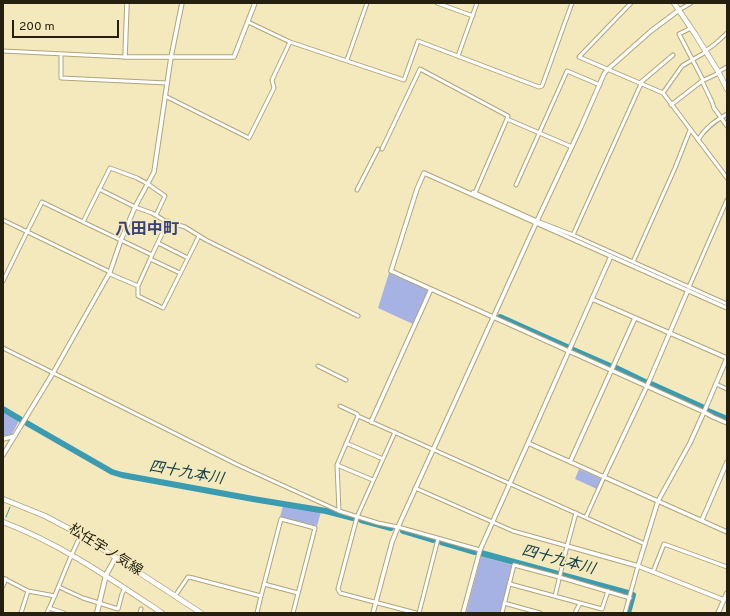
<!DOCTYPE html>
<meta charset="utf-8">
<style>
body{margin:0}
#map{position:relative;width:730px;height:616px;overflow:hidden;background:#f4e9bc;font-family:Overpass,sans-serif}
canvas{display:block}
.frame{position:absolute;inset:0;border:4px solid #241f0f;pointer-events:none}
.scale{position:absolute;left:12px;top:20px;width:107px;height:18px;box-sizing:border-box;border:2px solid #241f0f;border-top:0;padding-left:5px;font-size:12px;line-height:14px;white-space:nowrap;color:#241f0f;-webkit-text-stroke:3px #f4e9bc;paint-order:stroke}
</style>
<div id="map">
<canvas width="730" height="616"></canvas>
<div class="frame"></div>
<div class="scale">200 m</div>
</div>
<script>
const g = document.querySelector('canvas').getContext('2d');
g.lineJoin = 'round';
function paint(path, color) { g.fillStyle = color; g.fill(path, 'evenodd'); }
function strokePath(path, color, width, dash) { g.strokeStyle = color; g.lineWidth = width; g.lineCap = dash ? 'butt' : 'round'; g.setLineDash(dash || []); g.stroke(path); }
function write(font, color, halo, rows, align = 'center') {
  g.font = font + ' Overpass,"Noto Sans JP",sans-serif'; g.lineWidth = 3.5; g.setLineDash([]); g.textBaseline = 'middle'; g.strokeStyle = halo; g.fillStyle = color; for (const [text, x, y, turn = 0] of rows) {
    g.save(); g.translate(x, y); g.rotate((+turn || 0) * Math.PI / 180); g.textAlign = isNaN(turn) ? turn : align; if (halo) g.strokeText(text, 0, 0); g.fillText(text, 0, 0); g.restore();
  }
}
paint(new Path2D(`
 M389 273 429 290 413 324 378 308Z
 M3 412 19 421 12 434 3 437Z
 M579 469 602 479 597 489 575 479Z
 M283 506 321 512 317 526 280 517Z
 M481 556 512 565 500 613H466Z`), '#a7b2e4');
strokePath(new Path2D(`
 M236 3H241
 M6 517 10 507`), '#3b9bb0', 1);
strokePath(new Path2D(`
 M500 317 567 347
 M571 349 610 366
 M614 367 645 382
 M651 384 702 407
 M3 409 20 419
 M708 411 727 419
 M25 422 112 472 122 475 253 499 326 511 353 518
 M361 520 391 528
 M403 531 433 540
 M441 542 475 552
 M481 553 628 593
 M628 613 633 595`), '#3b9bb0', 6);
const minor = new Path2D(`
 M437 3 473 16
 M631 3 579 57 663 93 727 178
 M679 10 691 3
 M248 22 290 42 404 80 418 41 539 87 542 86 572 3
 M691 28 679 34 703 80
 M3 51 125 57
 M705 51 715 44 727 33
 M61 54V78L167 83
 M458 56 477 3
 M347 60 367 3
 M718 72 727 67
 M702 81 712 102 714 108 727 126
 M640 83 673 55
 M663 93 682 66 692 60 706 52
 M165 96 249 138 274 88 272 80 290 42
 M671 105 702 81 719 73
 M698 140C705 128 715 121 727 114
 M382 149 420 69 508 116 507 119
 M516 185 567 71 600 85
 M99 189 135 207 152 213 165 221 185 227 206 240 358 316
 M357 190 378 149
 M473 192 537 221 573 235 727 304
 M475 193 507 119 572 147
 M156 215 165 196 148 184 137 178 110 168 83 222 152 255 168 221
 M3 220 110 272
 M573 235 641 84
 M158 243 188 258
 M152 255 138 286V296L163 308 199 236
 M150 259 180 273
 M633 262 675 168 690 130
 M110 274 138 286
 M3 281 27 232 42 202 83 222
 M689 287 727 200
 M3 348 118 405 238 465 339 511 378 523 398 527 480 550
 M318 366 346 380
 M716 384 727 389
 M340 406 357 414 358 416
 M395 432 357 517 338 589 340 593 416 613
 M346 443 383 459
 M337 465 373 480
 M415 488 513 531 567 546 555 596
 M339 511 337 465 358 416 645 544
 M586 517 604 477
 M567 546 576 513
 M653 572 664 544 727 567
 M3 578 28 591 55 596
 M264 584 298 593
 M510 584 602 609 608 591
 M3 586 6 579
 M59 587 83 598 118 609 122 594 125 588
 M175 596 188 577 193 578 261 596 257 613
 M261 596 281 519 315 528 293 613
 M504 603 540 613
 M49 608 64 613
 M21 613 28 591
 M47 613C59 588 68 560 81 535
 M140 613 141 609
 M419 613 438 539
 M502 613 514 565 559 577 630 598
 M575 613 580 603
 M625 613 638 566`);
const tertiary = new Path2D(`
 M127 3 125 57H234L255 3
 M592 299 727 358
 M727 358 704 412 713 417 727 423
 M371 422 431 289
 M3 439 15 436
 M528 443 727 532
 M3 455 53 373 110 272 121 240 135 207 154 172 171 57 182 3
 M570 462 635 318
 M604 477 647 386 688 290
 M702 520 727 462
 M567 546 638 566 724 600
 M638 566 658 501 690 443 704 412 391 271 417 189 424 173 727 308
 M373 613 392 542 398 527 537 221 581 127 604 74 607 70 651 31 679 10
 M463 613 480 550 528 443 611 256
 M718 613 727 593`);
const secondary = new Path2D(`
 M97 613 105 579 107 573 116 557`);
const primary = new Path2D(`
 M674 3 695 34 719 73 727 89
 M3 499 45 516 81 535 123 562 201 613
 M3 522C61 544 111 579 162 613`);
strokePath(minor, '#b0a47a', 5);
strokePath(tertiary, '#b0a47a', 5.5);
strokePath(secondary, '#b0a47a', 6);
strokePath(primary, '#b0a47a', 6);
strokePath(minor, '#fff', 3);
strokePath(tertiary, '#fff', 3.5);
strokePath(secondary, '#fff', 4);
strokePath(primary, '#fff', 4.5);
write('14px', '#241f0f', '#f4e9bc', [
 ["松任宇ノ気線",105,551,32]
]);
write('italic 15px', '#15404a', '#f4e9bc', [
 ["四十九本川",186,474,10],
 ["四十九本川",558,561,15]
]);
write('bold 16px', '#38407b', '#f4e9bc', [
 ["八田中町",147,231]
]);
</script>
